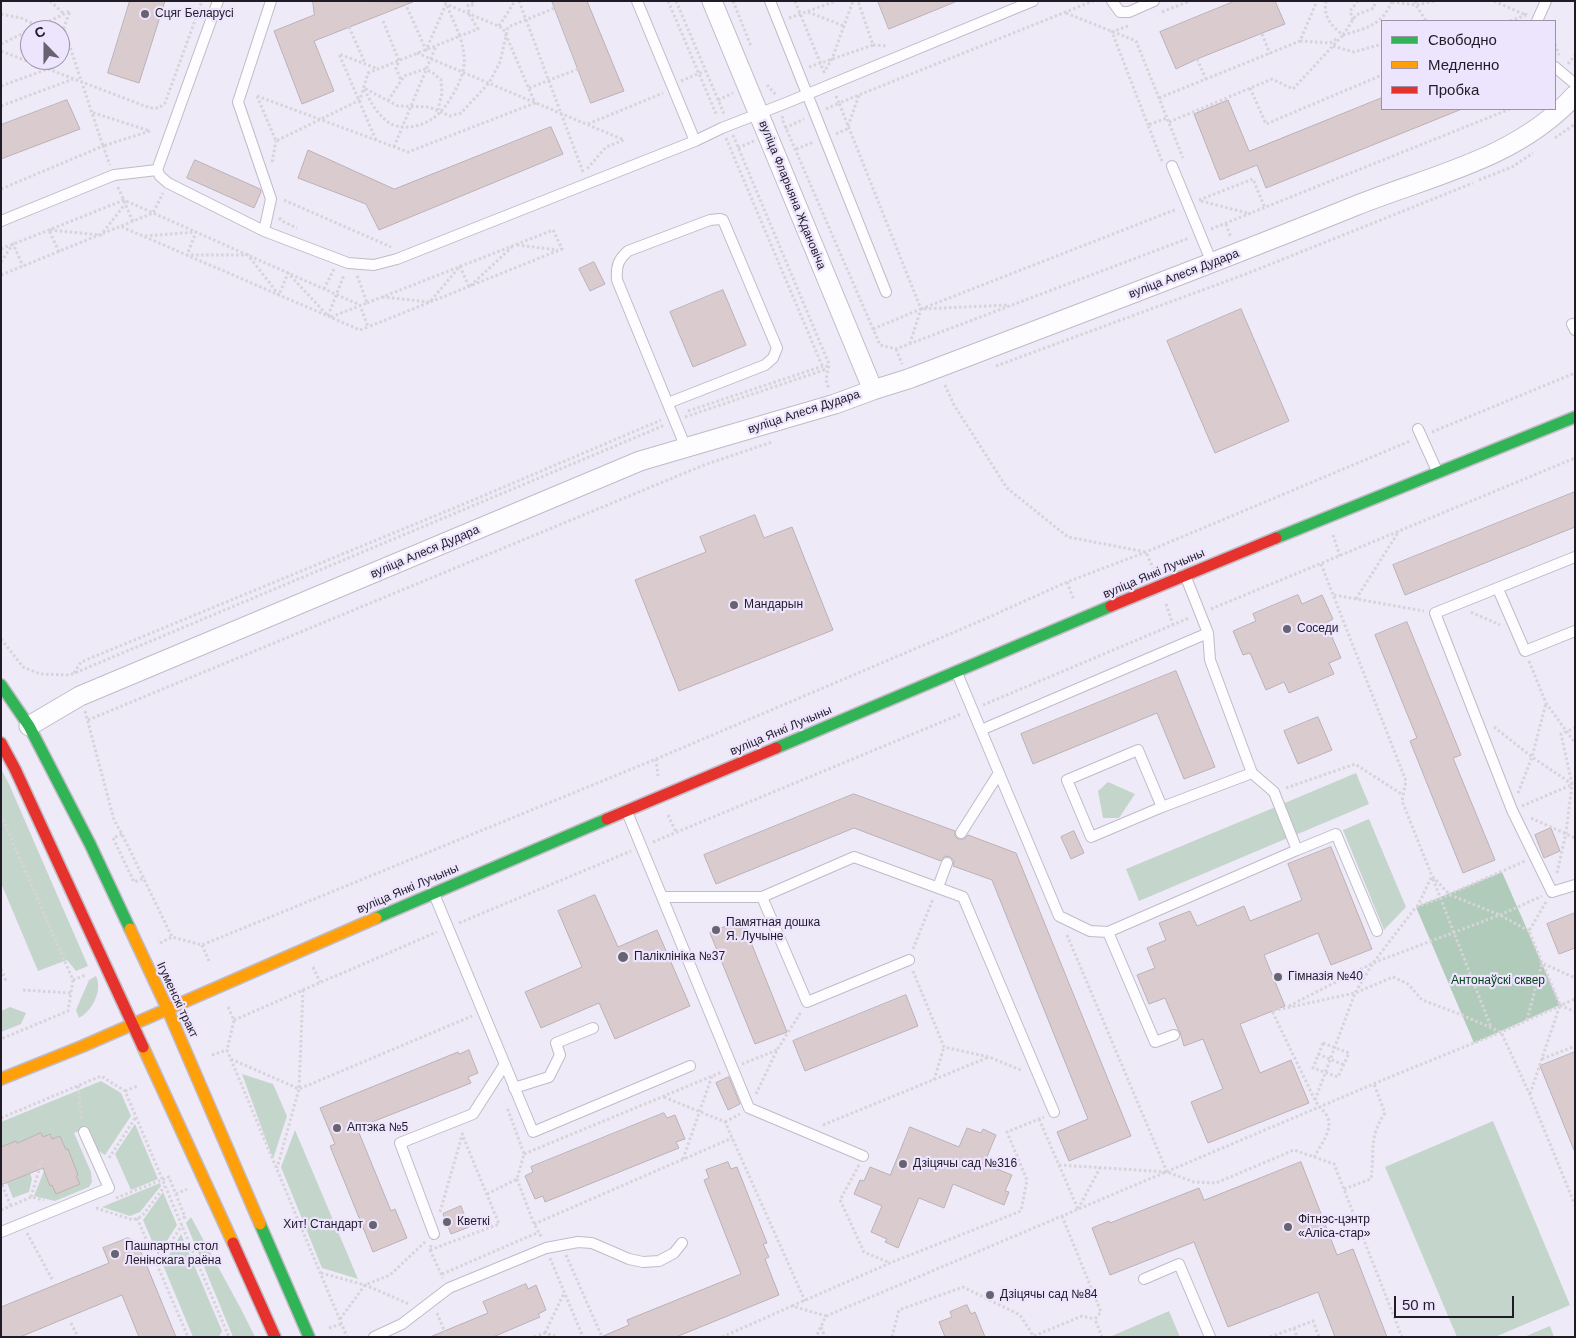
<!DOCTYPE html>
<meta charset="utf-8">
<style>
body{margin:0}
#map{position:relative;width:1576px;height:1338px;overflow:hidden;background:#efeaf8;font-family:Arial,sans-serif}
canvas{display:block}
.frame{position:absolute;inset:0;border:2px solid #201b27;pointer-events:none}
.legend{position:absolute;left:1381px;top:20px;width:175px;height:90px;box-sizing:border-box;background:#ede4fe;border:1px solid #9b94a8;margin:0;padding:6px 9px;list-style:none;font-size:15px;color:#201b27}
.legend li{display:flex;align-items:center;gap:10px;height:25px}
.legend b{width:25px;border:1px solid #9b94a8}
.north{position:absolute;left:20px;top:20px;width:50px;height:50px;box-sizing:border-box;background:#ede4fe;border:1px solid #9b94a8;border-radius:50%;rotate:338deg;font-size:14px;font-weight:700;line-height:20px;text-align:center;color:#201b27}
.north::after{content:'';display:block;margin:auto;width:18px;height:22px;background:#686370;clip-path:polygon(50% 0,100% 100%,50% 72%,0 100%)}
.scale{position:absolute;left:1394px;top:1296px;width:120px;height:22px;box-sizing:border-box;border:2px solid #201b27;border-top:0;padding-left:6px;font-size:15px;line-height:18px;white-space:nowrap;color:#201b27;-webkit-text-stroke:4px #ede4fe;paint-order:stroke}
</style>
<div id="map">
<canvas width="1576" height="1338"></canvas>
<div class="frame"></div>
<ul class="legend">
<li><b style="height:6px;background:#30b455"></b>Свободно</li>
<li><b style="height:6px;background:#ff9f0a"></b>Медленно</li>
<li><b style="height:6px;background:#e5322d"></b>Пробка</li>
</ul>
<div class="north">С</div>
<div class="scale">50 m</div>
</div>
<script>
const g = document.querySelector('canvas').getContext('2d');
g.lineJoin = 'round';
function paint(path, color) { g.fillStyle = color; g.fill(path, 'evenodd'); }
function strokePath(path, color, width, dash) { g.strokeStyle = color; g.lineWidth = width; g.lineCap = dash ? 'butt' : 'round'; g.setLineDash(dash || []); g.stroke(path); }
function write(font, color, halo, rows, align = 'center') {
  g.font = font + ' Arial,sans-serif'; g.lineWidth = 4.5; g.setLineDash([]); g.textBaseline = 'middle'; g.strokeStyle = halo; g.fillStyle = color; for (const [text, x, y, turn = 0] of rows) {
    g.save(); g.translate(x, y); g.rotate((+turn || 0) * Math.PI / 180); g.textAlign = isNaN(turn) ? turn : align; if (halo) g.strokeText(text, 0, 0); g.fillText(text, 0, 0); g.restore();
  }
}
paint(new Path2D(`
 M1 769 9 784 88 966 76 971 67 960 38 971 1 883Z
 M1356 773 1369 804 1293 836 1280 805Z
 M1108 782 1135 794 1119 818H1103L1098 791Z
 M1278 806 1290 837 1139 901 1126 869Z
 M1369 819 1406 907 1384 930 1343 830Z
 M96 976C103 991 92 1011 79 1018L76 1010 89 980Z
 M10 1007 26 1013 21 1024 1 1032V1011Z
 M242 1074 273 1084 287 1116 273 1159Z
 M101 1081 121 1093 131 1116 105 1155 97 1150 88 1128 74 1133 91 1172 92 1182 89 1187 55 1201 34 1196 44 1171 51 1186 80 1184 76 1176 78 1175 68 1150H66L60 1136 52 1139 50 1134 43 1137 41 1133 17 1143 16 1141 1 1147V1122Z
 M1493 1121 1570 1305 1495 1337H1457L1385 1167Z
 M135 1124 158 1179 131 1190 115 1154Z
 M295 1130 358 1279 322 1268 281 1167Z
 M30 1173 32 1179 29 1192 13 1198 7 1183Z
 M160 1183 161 1186 140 1212 130 1216 102 1207Z
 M163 1192 177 1225 158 1255 143 1220Z
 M191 1217 241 1309 255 1337H233L186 1223Z
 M181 1234 222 1331 219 1337H193L163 1265Z
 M1169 1311 1180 1337H1112V1336Z
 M1550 1326 1554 1337H1524Z`), '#c4d6cb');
paint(new Path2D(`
 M1502 872 1560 1005 1474 1043 1416 907Z`), '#b0cbba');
const building = new Path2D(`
 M130 1H165L139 83 108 73Z
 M313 1 413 2 314 41 334 91 302 104 274 31 314 15Z
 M552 1H587L624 91 591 103Z
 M878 1H955V2L889 29Z
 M1235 1H1275L1285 24 1197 59 1176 69 1160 32Z
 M1382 98V109H1462L1266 188 1257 165 1220 180 1194 114 1228 100 1249 151Z
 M67 100 80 129 1 159V125Z
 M551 127 563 154 379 230 366 204 298 178 308 150 394 189Z
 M195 160 260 189 261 192 254 208 187 178Z
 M594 262 605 284 590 291 579 269Z
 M723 290 746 345 693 367 670 312Z
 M1241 309 1289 421 1215 453 1167 341Z
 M1575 492V527L1405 595 1393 565Z
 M755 515 764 538 792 527 833 630 679 691 635 580 706 552 700 537Z
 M1298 595 1302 604 1322 595 1333 619 1326 623 1341 658 1329 663 1334 674 1289 693 1284 682 1266 690 1250 653 1243 655 1233 631 1256 621 1253 614Z
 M1407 622 1461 755 1453 758 1495 860 1463 873 1410 741 1417 738 1375 635Z
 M1176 671 1215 767 1184 779 1157 713 1033 764 1021 734Z
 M1318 717 1332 750 1298 764 1284 731Z
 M854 794 955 831V836L958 839H964L968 835 1016 853 1131 1136 1069 1161 1057 1132 1088 1119 992 880 953 866 954 861 950 857 945 856 941 861 854 828 716 884 704 855Z
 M1551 828 1560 851 1544 858 1535 835Z
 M1074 831 1084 853 1071 859 1061 837Z
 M1331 847 1372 949 1331 965 1318 933 1264 955 1285 1006 1240 1024 1260 1073 1291 1060 1309 1103 1208 1143 1191 1102 1223 1089 1203 1039 1184 1046 1180 1032 1178 1029 1165 998 1149 1004 1137 975 1155 968 1147 948 1166 940 1159 923 1190 911 1197 926 1244 906 1250 921 1302 900 1288 864Z
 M595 895 618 947 657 930 690 1006 615 1039 599 1003 541 1028 525 992 582 967 558 911Z
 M1575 913V948L1559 954 1547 924Z
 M742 920 787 1032 755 1044 710 933Z
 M906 995 918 1026 805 1071 793 1041Z
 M469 1050 478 1073 468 1077 471 1083 357 1128 391 1211 395 1209 407 1238 373 1252 330 1146 335 1144 320 1108 458 1052 459 1054Z
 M1575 1052V1150H1574L1540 1066Z
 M729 1077 740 1104 728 1110 716 1083Z
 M664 1113 667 1118 675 1115 685 1139 676 1142 679 1148 545 1202 543 1196 535 1199 525 1176 533 1172 531 1167Z
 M910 1127 959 1147 967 1128 981 1133 983 1129 996 1135 984 1164 1012 1175 1005 1191 1009 1192 1004 1205 953 1184 944 1208 919 1198 898 1248 885 1242 887 1239 871 1232 882 1206 854 1194 860 1180 864 1181 870 1167 890 1175Z
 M41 1133 43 1137 50 1134 52 1139 60 1136 66 1150 68 1149 78 1175 76 1176 80 1184 56 1194 52 1185 50 1186 43 1168 1 1185V1147L16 1141 17 1143Z
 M728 1162 731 1169 737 1167 767 1243 763 1244 769 1257 765 1259 779 1295 676 1337H601L629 1325 627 1320 741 1274 704 1180 709 1178 706 1170Z
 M1301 1162 1337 1255 1353 1249 1387 1337H1335L1318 1292 1228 1327 1194 1242 1110 1275 1092 1228 1109 1221 1110 1223 1199 1188 1204 1200Z
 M461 1206 469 1227 451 1234 443 1214Z
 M128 1238 137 1242 176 1337H139L122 1295 20 1337H1V1307L109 1263 103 1248Z
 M526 1284 528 1289 536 1285 546 1310 538 1314 540 1317 493 1337H430L488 1313 483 1302Z
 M967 1305 971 1314 975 1312 985 1337H945L939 1322 952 1317 950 1312Z`);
paint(building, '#dacbce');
strokePath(building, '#bab1b6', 1);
const lane = new Path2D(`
 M218 1 157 170 160 176 168 183 264 231 348 263 374 265 397 259 695 141 722 128 786 103 1033 1
 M637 1 695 141
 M770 1 886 292
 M1112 1 1120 12H1129L1154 1
 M1537 21 1546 1
 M1555 67 1575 84
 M1172 166 1212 263
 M1 221 114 175 157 170
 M264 231 271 199 238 102 271 1
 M1572 324 1575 330
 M668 403 765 365 773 358 777 348 723 220 720 219 710 220 628 251C618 260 616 266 617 280L686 448
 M1418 429 1437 471
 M1575 557 1435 613 1512 810 1552 892 1575 885
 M1185 575 1208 633 1210 660 1252 773 1274 792 1297 850 1336 834 1377 931
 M1498 589 1525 651 1575 631
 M957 673 1059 916 1090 931 1108 932 1155 1042 1174 1035
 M981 730 1208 633
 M1138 750 1162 807 1091 837 1067 780Z
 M1162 807 1252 773
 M627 812 749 1108 863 1156
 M961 833 999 773
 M938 887 947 863
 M434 894 533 1132 690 1066
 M662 897H762L854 857 963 897 1054 1112
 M762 897 807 1002 909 960
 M1108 932 1297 850
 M514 1088 549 1077 560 1055 556 1043 593 1028
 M1 1232 109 1188 84 1132
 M434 1234 400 1143 473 1114 505 1064
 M1144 1279 1179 1264 1210 1337
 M374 1337 402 1324 449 1288 546 1248 578 1242 592 1243 629 1259 643 1262 659 1261 674 1253 682 1243`);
const street = new Path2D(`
 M712 1 873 390
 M29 726 80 696 640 461 835 404 873 390 908 379C1058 322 1207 266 1355 206 1432 175 1517 159 1575 95`);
const fast = new Path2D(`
 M1276 538 1575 417
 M1 685 29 726 90 844 130 929
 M776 748 1111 606
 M376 918 607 819
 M260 1224 309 1337`);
const slow = new Path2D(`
 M130 929 167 1008 260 1224
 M143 1047 233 1243
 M1 1079 83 1046 376 918`);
const jam = new Path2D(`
 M1111 606 1276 538
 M1 743 15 769 143 1047
 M607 819 776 748
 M233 1243 275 1337`);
strokePath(lane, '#c0bbc7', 12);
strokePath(street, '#c0bbc7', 21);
strokePath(fast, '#c0bbc7', 14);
strokePath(slow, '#c0bbc7', 14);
strokePath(jam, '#c0bbc7', 14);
strokePath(new Path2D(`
 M50 1 64 14
 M472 1 474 5H468L469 14 478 29 460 36C463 48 466 59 463 71 460 85 445 111 432 119 420 127 400 131 388 122 376 113 370 101 364 88L398 106 429 107 450 116 461 113 489 83 500 62 508 27 555 8
 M519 1 583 172
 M668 1 717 116
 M676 1 725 116
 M733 1 751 46
 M795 1 824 72 832 59 853 1
 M1326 1C1323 16 1331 26 1343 35 1366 28 1382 26 1392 1
 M1415 1 1416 5 1436 1
 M1494 1 1526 15V13
 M1392 2 1416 5 1426 21
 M808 12 844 26
 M1162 12 1190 1
 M1066 13 1136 41 1167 118
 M1 14 21 18 38 26
 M789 18 836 1
 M1353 20 1350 11 1358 1
 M383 21 399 61 396 68 401 80
 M1510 21 1526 15
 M499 26 515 1
 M1128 26 1112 32 1148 125
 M349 27 365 63
 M64 29 103 146 150 131 91 112
 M31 30 70 11 60 38
 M1262 34 1270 54
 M1343 35 1356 15 1374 8 1375 1
 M1300 41 1330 43 1338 38
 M1 44 30 30
 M1555 44 1559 55
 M873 45 888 46
 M1333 46 1354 52 1382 44
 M1 51 150 108H159L165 103 202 1
 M417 53 624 140 606 147 586 170
 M1197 59 1206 79
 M1568 64 1575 55
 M809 67 873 45 858 1
 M681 81 705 71
 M767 85 776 95
 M1 86 48 69 52 60
 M529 88 578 69
 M1250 88 1266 124 1382 75
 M257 96 408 152 535 103 503 28 446 4 426 50 406 5
 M257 96 276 141 360 100 368 73 460 36 445 1
 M836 96 839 103 1093 1
 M1159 98 1300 41 1317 1
 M718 100 733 93
 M388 101 404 76 425 69 433 73 441 80 442 93 438 110
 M1 106 73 79
 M826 109 839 103 921 309 910 343
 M783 116 782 119 880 345 896 349 1189 238
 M1169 122 1272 79 1293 89 1343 35
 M588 124 663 93
 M785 128 804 119
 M836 134 847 129 859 95
 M733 135 829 364 826 380 829 389
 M726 138 824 370
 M1555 138 1575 124
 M376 140 339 54 378 69
 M394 147 436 46
 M738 148 754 141
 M796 149 814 142
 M1162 161 1148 125 1167 118 1183 158
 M272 162 276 141
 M1479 180 1512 167 1533 153
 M118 187 133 222
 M1 189 103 146 110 165
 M284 200 391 247
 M1199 200 1253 179 1265 208
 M1201 201 1251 214
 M279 218 284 222 297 228
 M1226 224 1231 238
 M1211 229 1510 109
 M145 236 196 232 187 255H248L279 295 288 273 328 316 344 275
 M517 245 558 250
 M1 249 124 200 360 305 368 327 360 330 122 227
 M59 252 49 230 101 235 125 204
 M1 262 13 244 23 266
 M1 275 153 213 163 193
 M324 289 334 269
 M382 297 430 302 460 266 469 287 512 247
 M367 303 553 230 562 249 368 327
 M921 309 1177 209
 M331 317 367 303 357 275
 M873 329 921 309 1009 305
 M896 349 902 364
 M996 366 1246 274 1473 183
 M945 385 954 405 1007 488 1068 537 1146 552 1153 568
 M688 411 823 366
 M685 417 824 370 829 364
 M1432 432 1575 373
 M1333 535 1340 556
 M1321 564 1406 781 1402 801 1432 876 1450 895 1500 915 1529 931
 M1067 582 1074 600
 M1334 595 1424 611
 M1356 599 1399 531
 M1166 604 1173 625
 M1211 609 1575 458
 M1471 612 1500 625
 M1 639 23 667 40 674 70 675 665 425
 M1529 661 1546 703 1575 743
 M74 673 81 662 471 501 661 420
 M983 705 1189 618
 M85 711 114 820 122 834 172 937
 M88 720 704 465 772 442
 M1494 727 1532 757 1572 784 1575 785
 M656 759 658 776
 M1286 788 1355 764 1403 795
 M1518 793 1532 757 1546 703
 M1522 806 1571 785
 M1 815 73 980 68 1011 1 1039
 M668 815 676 832
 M1531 818 1575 838
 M122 834 113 838 134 882 145 878
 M653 842 961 714
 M1557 873 1566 833 1572 784 1561 734 1575 728
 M1433 879 1491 1027
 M1546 902 1529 931 1542 963 1575 978
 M1417 907 1432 876
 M459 923 631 851
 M1067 935 1167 1172
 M160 943 172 937 202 945 656 759 978 622 1067 582 1146 552 1410 441
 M202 945 209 961
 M913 949 933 899
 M313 967 320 982
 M1 969 6 981
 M913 971 944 1047 989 1057 1023 1071
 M73 980 86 975
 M23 990 71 993
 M303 990 299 1089 472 1016
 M1560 1005 1575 1012
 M1289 1006 1373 963 1500 915 1542 896
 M228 1007 234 1020 227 1050 347 1337
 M234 1020 437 932
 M1527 1020 1542 963
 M1323 1043 1349 1053 1338 1077 1313 1068Z
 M1318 1054 1344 1065
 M212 1055 227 1050
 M231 1059 299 1089 277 1168
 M1542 1059 1575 1046
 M742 1064 777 1050
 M934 1080 944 1047
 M78 1086 82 1120
 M125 1091 138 1086
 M756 1094 777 1050 801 1012
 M1530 1094 1560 1005 1543 964
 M664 1097 725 1122 805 1301
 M1315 1100 1272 1011 1355 993 1393 977 1408 984 1422 1000 1462 1015 1501 1032 1530 1095 1575 1205
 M1 1118 101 1076 125 1091 229 1337
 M1039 1119 1078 1209
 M725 1122 740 1114
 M823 1125 989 1057
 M524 1154 722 1072
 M1314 1157C1320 1146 1334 1129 1327 1116 1324 1110 1318 1107 1315 1100L1355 993 1373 963 1416 907 1441 898 1525 861
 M109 1158 136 1117
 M683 1159 712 1076
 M859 1165 840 1200 864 1252 890 1263
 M1059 1165 1167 1172 1194 1182 1216 1183 1294 1150 1334 1164 1402 1337
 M517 1179 534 1224 542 1238
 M2 1185 11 1206
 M1344 1189 1371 1179C1375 1151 1368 1138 1385 1113L1374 1084
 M176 1194 187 1189
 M487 1194 517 1179 524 1154 507 1107
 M31 1197 42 1160
 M116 1198 169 1177 185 1217 180 1219
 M96 1208 133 1220 142 1216 165 1186
 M1078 1209 1100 1168
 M1 1210 31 1197 44 1200
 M440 1212 463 1132
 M1062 1216 1101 1312 1095 1319 1102 1337
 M137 1218 188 1337
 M534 1224 732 1138
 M27 1233 53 1281
 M431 1245 430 1250 443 1278
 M430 1250 499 1224 462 1134
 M566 1255 602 1337
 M550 1258 583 1337
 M157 1264 182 1225
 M321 1273 365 1285 409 1304
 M442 1274 539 1232
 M792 1306 890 1263 1021 1211 1027 1180 1007 1132 1044 1117
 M437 1313 447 1337
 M826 1316 1390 1077 1501 1032 1575 999
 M340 1319 365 1285 390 1275 426 1241
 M71 1323 78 1337
 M821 1327 825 1337
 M329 1328 341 1324
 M1294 1328 1297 1337
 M545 1333 564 1293
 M1034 1336 1082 1316 1095 1319
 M534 1337 545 1333 558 1337
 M722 1337 792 1306 826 1316 816 1337
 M892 1337 899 1310 963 1287 1020 1315 1034 1337
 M1270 1337 1313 1321 1319 1337`), '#d6d4d8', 3, [2.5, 2.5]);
strokePath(lane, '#fdfcfe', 10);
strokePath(street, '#fdfcfe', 19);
strokePath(fast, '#30b455', 11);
strokePath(slow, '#ff9f0a', 11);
strokePath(jam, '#e5322d', 11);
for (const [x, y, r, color] of [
 [145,14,5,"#686370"],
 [734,605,5,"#686370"],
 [1287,629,5,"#686370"],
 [716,930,5,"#686370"],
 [623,957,6,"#686370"],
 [1278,977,5,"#686370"],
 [337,1128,5,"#686370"],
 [903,1164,5,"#686370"],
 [447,1222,5,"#686370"],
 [373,1225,5,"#686370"],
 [1288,1227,5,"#686370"],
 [115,1254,5,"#686370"],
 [990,1295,5,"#686370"]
]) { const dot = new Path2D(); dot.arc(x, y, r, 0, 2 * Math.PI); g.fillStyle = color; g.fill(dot); strokePath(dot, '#ede4fe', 2); }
write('12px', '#201b27', '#ede4fe', [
 ["Сцяг Беларусі",155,14],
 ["Мандарын",744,605],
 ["Соседи",1297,629],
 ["Памятная дошка",726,923],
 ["Я. Лучыне",726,937],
 ["Паліклініка №37",634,957],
 ["Гімназія №40",1288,977],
 ["Аптэка №5",347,1128],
 ["Дзіцячы сад №316",913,1164],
 ["Фітнэс-цэнтр",1298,1220],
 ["«Аліса-стар»",1298,1234],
 ["Кветкі",457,1222],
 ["Хит! Стандарт",363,1225,"right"],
 ["Пашпартны стол",125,1247],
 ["Ленінскага раёна",125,1261],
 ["Дзіцячы сад №84",1000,1295]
], 'left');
write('12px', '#201b27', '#ede4fe', [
 ["вуліца Фларыяна Ждановіча",792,195,68],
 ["вуліца Алеся Дудара",1184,274,-21],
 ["вуліца Алеся Дудара",804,412,-18],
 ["вуліца Алеся Дудара",425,552,-23],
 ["вуліца Янкі Лучыны",1154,574,-23],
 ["вуліца Янкі Лучыны",781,731,-23],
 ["вуліца Янкі Лучыны",408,889,-23],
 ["Ігуменскі тракт",177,1000,65]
]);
write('12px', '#06451f', '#ede4fe', [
 ["Антонаўскі сквер",1498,981]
]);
</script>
